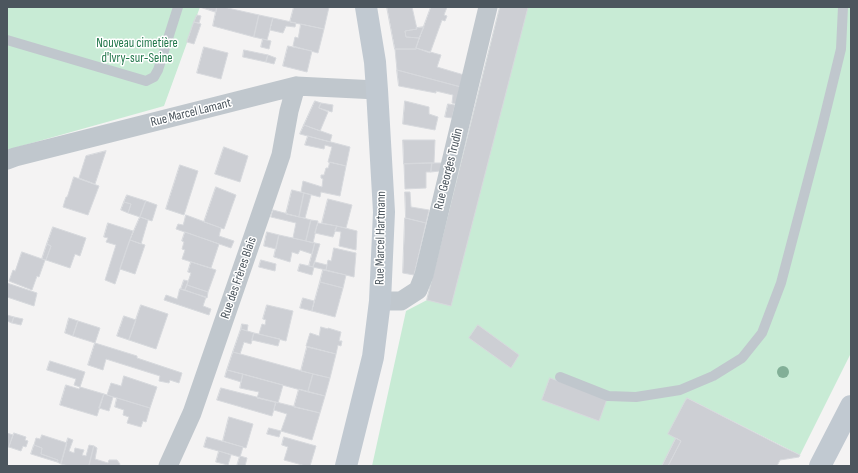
<!DOCTYPE html>
<meta charset="utf-8">
<style>
body{margin:0}
#map{position:relative;width:858px;height:473px;overflow:hidden;background:#f4f3f3;font-family:"Sofia Sans Condensed",sans-serif}
canvas{display:block}
.frame{position:absolute;inset:0;border:8px solid #4c565e;pointer-events:none}
</style>
<div id="map">
<canvas width="858" height="473"></canvas>
<div class="frame"></div>
</div>
<script>
const g = document.querySelector('canvas').getContext('2d');
g.lineJoin = 'round';
function paint(path, color) { g.fillStyle = color; g.fill(path, 'evenodd'); }
function strokePath(path, color, width, dash) { g.strokeStyle = color; g.lineWidth = width; g.lineCap = dash ? 'butt' : 'round'; g.setLineDash(dash || []); g.stroke(path); }
function write(font, color, halo, rows, align = 'center') {
  g.font = font + ' "Sofia Sans Condensed",sans-serif'; g.lineWidth = 3; g.setLineDash([]); g.textBaseline = 'middle'; g.strokeStyle = halo; g.fillStyle = color; for (const [text, x, y, turn = 0] of rows) {
    g.save(); g.translate(x, y); g.rotate((+turn || 0) * Math.PI / 180); g.textAlign = isNaN(turn) ? turn : align; if (halo) g.strokeText(text, 0, 0); g.fillText(text, 0, 0); g.restore();
  }
}
paint(new Path2D(`
 M7 7H200L164 106 7 150Z
 M500 7H851V353L800 455 687 398 676 438 662 466H372L406 311 427 300Z`), '#c8ebd5');
const building = new Path2D(`
 M200 7H217L216 12Z
 M217 7H223L259 15 254 37 213 26Z
 M294 7H329L324 29 290 22Z
 M387 7H412L417 29 405 31 406 37 419 38 416 49H395Z
 M431 7H447L444 15 447 16 445 21 442 20 430 53 416 48Z
 M500 7H528L451 306 427 300Z
 M197 15 201 16 199 23 194 22Z
 M259 15 273 18 267 40 254 37Z
 M273 18 296 23 295 27 286 26 283 33 270 30Z
 M194 22 201 24 194 44 187 42Z
 M301 24 324 29 318 53 293 46 295 37 298 38Z
 M424 27 419 38 406 37 405 31 417 29 416 28Z
 M263 39 271 41 269 49 261 47Z
 M288 46 312 51 307 72 283 66Z
 M204 47 228 53 221 79 197 73Z
 M416 48 441 55 437 67 464 75 461 87 397 70 395 49H416Z
 M244 50 268 55 266 62 243 57Z
 M268 55 276 58 274 64 266 62Z
 M397 70 461 87 457 104 452 103 453 95 436 91V93L399 86Z
 M315 101 321 103 319 108 328 112 320 131 304 125Z
 M405 101 429 107V114L438 117 435 130 403 124Z
 M321 103 333 105 332 112 319 108Z
 M448 104 455 105 452 118 445 117Z
 M304 125 332 135 330 142 300 134Z
 M308 136 350 147 346 166 328 162 332 147 325 145 324 149 305 145Z
 M403 140H435L434 163 404 164Z
 M224 147 248 156 240 182 215 174Z
 M106 151 95 184 79 178 86 156Z
 M330 162 346 166 340 196 321 192 320 197 301 192 303 181 322 187 323 179 321 178V175H324L326 168H328Z
 M432 163 431 172H426V188L405 189 404 164Z
 M432 163H442L440 171 431 172Z
 M180 165 198 171 184 215 166 209Z
 M74 177 99 186 88 215 63 207 66 197H67Z
 M216 187 236 195 224 229 204 222Z
 M292 190 304 193 299 217 286 214Z
 M405 192H410L411 207 429 210 426 223 406 218Z
 M304 193 311 195 305 218 299 217Z
 M127 195 146 201 140 217 128 213 131 204 124 202Z
 M328 199 352 205 346 228 322 223Z
 M146 201 157 205 152 221 140 217Z
 M124 202 131 204 128 213 121 210Z
 M273 210 311 220 306 241 293 238 296 223 271 217Z
 M186 215 221 228 219 236 234 241 231 248 176 229 178 224 183 225Z
 M140 217 148 220 141 244 130 240Z
 M405 218 426 223 414 275 403 273Z
 M311 220 318 221 313 243 306 241Z
 M108 223 133 231 115 284 105 280 116 245 106 242 108 238 104 237Z
 M318 223 337 226 333 237 315 233Z
 M337 226 357 231 356 250 339 246 341 232 335 231Z
 M53 227 86 238 80 256 75 254 70 268 46 260 51 246 47 244Z
 M185 232 219 244 211 268 182 259 185 250 182 249 184 242 182 241Z
 M267 232 279 235 276 249 264 246Z
 M279 235 315 243 312 254 300 250 298 254 292 252 290 262 274 257Z
 M130 240 145 245 135 274 120 269Z
 M315 243 320 244 313 267 309 266Z
 M47 244 51 246 46 260 42 259Z
 M334 248 356 253 354 277 326 270 328 260 331 261Z
 M22 252 45 260 39 277 37 276 32 290 9 281 13 270 15 271Z
 M261 260 276 264 275 271 259 267Z
 M191 262 216 270 208 292 187 285 191 273 188 272Z
 M315 262 327 265 326 270 313 267Z
 M300 264 314 267 312 275 298 271Z
 M323 270 346 275 343 288 320 282Z
 M184 280 188 281 185 290 181 289Z
 M320 282 343 288 335 317 312 311Z
 M7 283 37 293 34 306 7 297Z
 M187 285 208 292 207 298 185 290Z
 M180 289 206 297 203 306 211 309 209 315 164 300 166 295 177 299Z
 M303 298 314 301 312 311 300 308Z
 M141 305 168 314 156 349 129 340Z
 M267 305 293 311 286 341 259 334 262 324 265 325 266 320 263 319Z
 M7 315 14 317 12 323 7 321Z
 M124 316 136 320 129 340 117 336Z
 M14 317 23 319 21 325 12 323Z
 M69 318 78 321 73 336 65 333Z
 M78 321 100 328 95 343 73 336Z
 M242 324 248 325 247 331 241 329Z
 M478 325 519 355 511 368 469 338Z
 M321 327 328 329V328L341 332 339 341H342L341 346 338 345 336 354 306 346 310 333 319 336Z
 M241 329 254 333 251 344 244 342 240 354 233 352Z
 M254 333 280 339 278 346 252 340Z
 M95 343 137 356V358L182 373 179 383 170 380 169 383 159 381 160 376 106 359 103 370 88 365Z
 M307 347 336 354 330 378 301 371Z
 M233 352 313 374 308 392 227 370Z
 M50 361 85 372 80 387 74 385 76 379 47 370Z
 M227 370 243 374 241 382 225 377Z
 M243 374 283 385 278 403 257 398 259 392 240 388Z
 M313 374 330 378 325 396 308 392Z
 M124 376 157 387 150 408 107 395 111 383 121 386Z
 M550 378 607 399 599 421 542 400Z
 M66 385 79 389 80 387 104 394 97 416 60 405Z
 M221 388 276 402 272 416 217 400Z
 M299 389 325 396 320 413 294 407Z
 M104 394 113 397 109 411 99 408Z
 M117 398 150 408 146 422 143 421 141 427 127 423 129 417 123 415 124 410 115 407Z
 M687 398 783 447 800 455 799 457 780 460 777 466H668L681 441 668 434Z
 M276 402 320 413 312 440 281 431 287 414 274 410Z
 M229 417 253 424 246 448 223 441Z
 M269 428 281 431 279 437 267 434Z
 M7 433 13 435 9 447H7Z
 M14 433 26 437 25 440 28 441 26 447 23 446 21 451 9 447Z
 M42 435 67 443 61 464 57 462 58 460 41 454 42 448 34 445 36 438 40 439Z
 M207 437 243 447 240 457 204 447Z
 M284 437 316 446 310 466H306L284 460 288 447 282 445Z
 M68 438 73 440 69 451 74 453 75 448 84 450 82 455 86 456 89 445 94 446 89 466H69L61 464Z
 M676 438 681 441 668 466H662Z
 M34 445 42 448 41 454 58 460 57 462 31 454Z
 M94 446 97 448 95 459 108 463 109 460H117L120 464 119 466H89Z
 M219 451 231 455 228 465 216 462Z
 M240 456 247 458 245 466H237Z`);
paint(building, '#cdcfd4');
strokePath(building, '#d7d9dd', 1);
strokePath(new Path2D(`
 M7 40 146 81 154 77 158 70 178 7
 M560 377 608 396 636 397 680 390 713 376 742 358 762 333 781 283 822 127 841 49 843 7`), '#c0c7cd', 10);
strokePath(new Path2D(`
 M7 160 15 157 296 86 377 90
 M380 301H401L418 290 424 275 488 7
 M168 466 192 413 267 196 281 155 289 111 296 86`), '#c0c7cd', 19);
strokePath(new Path2D(`
 M346 466 373 357 380 301 384 212 377 90 375 62 366 7
 M820 466 851 406`), '#c1c9d1', 22);
g.fillStyle = '#82af97';
for (const [x, y] of [
 [783,372]
]) { g.beginPath(); g.arc(x, y, 6, 0, 2 * Math.PI); g.fill(); }
write('13px', '#24784c', '#fff', [
 ["Nouveau cimetière",137,44],
 ["d'Ivry-sur-Seine",137,59]
]);
write('13px', '#4c565e', '#fff', [
 ["Rue Marcel Lamant",191,113,-14],
 ["Rue Georges Trudin",449,169,-76],
 ["Rue Marcel Hartmann",381,238,-89],
 ["Rue des Frères Blais",239,278,-71]
]);
</script>
